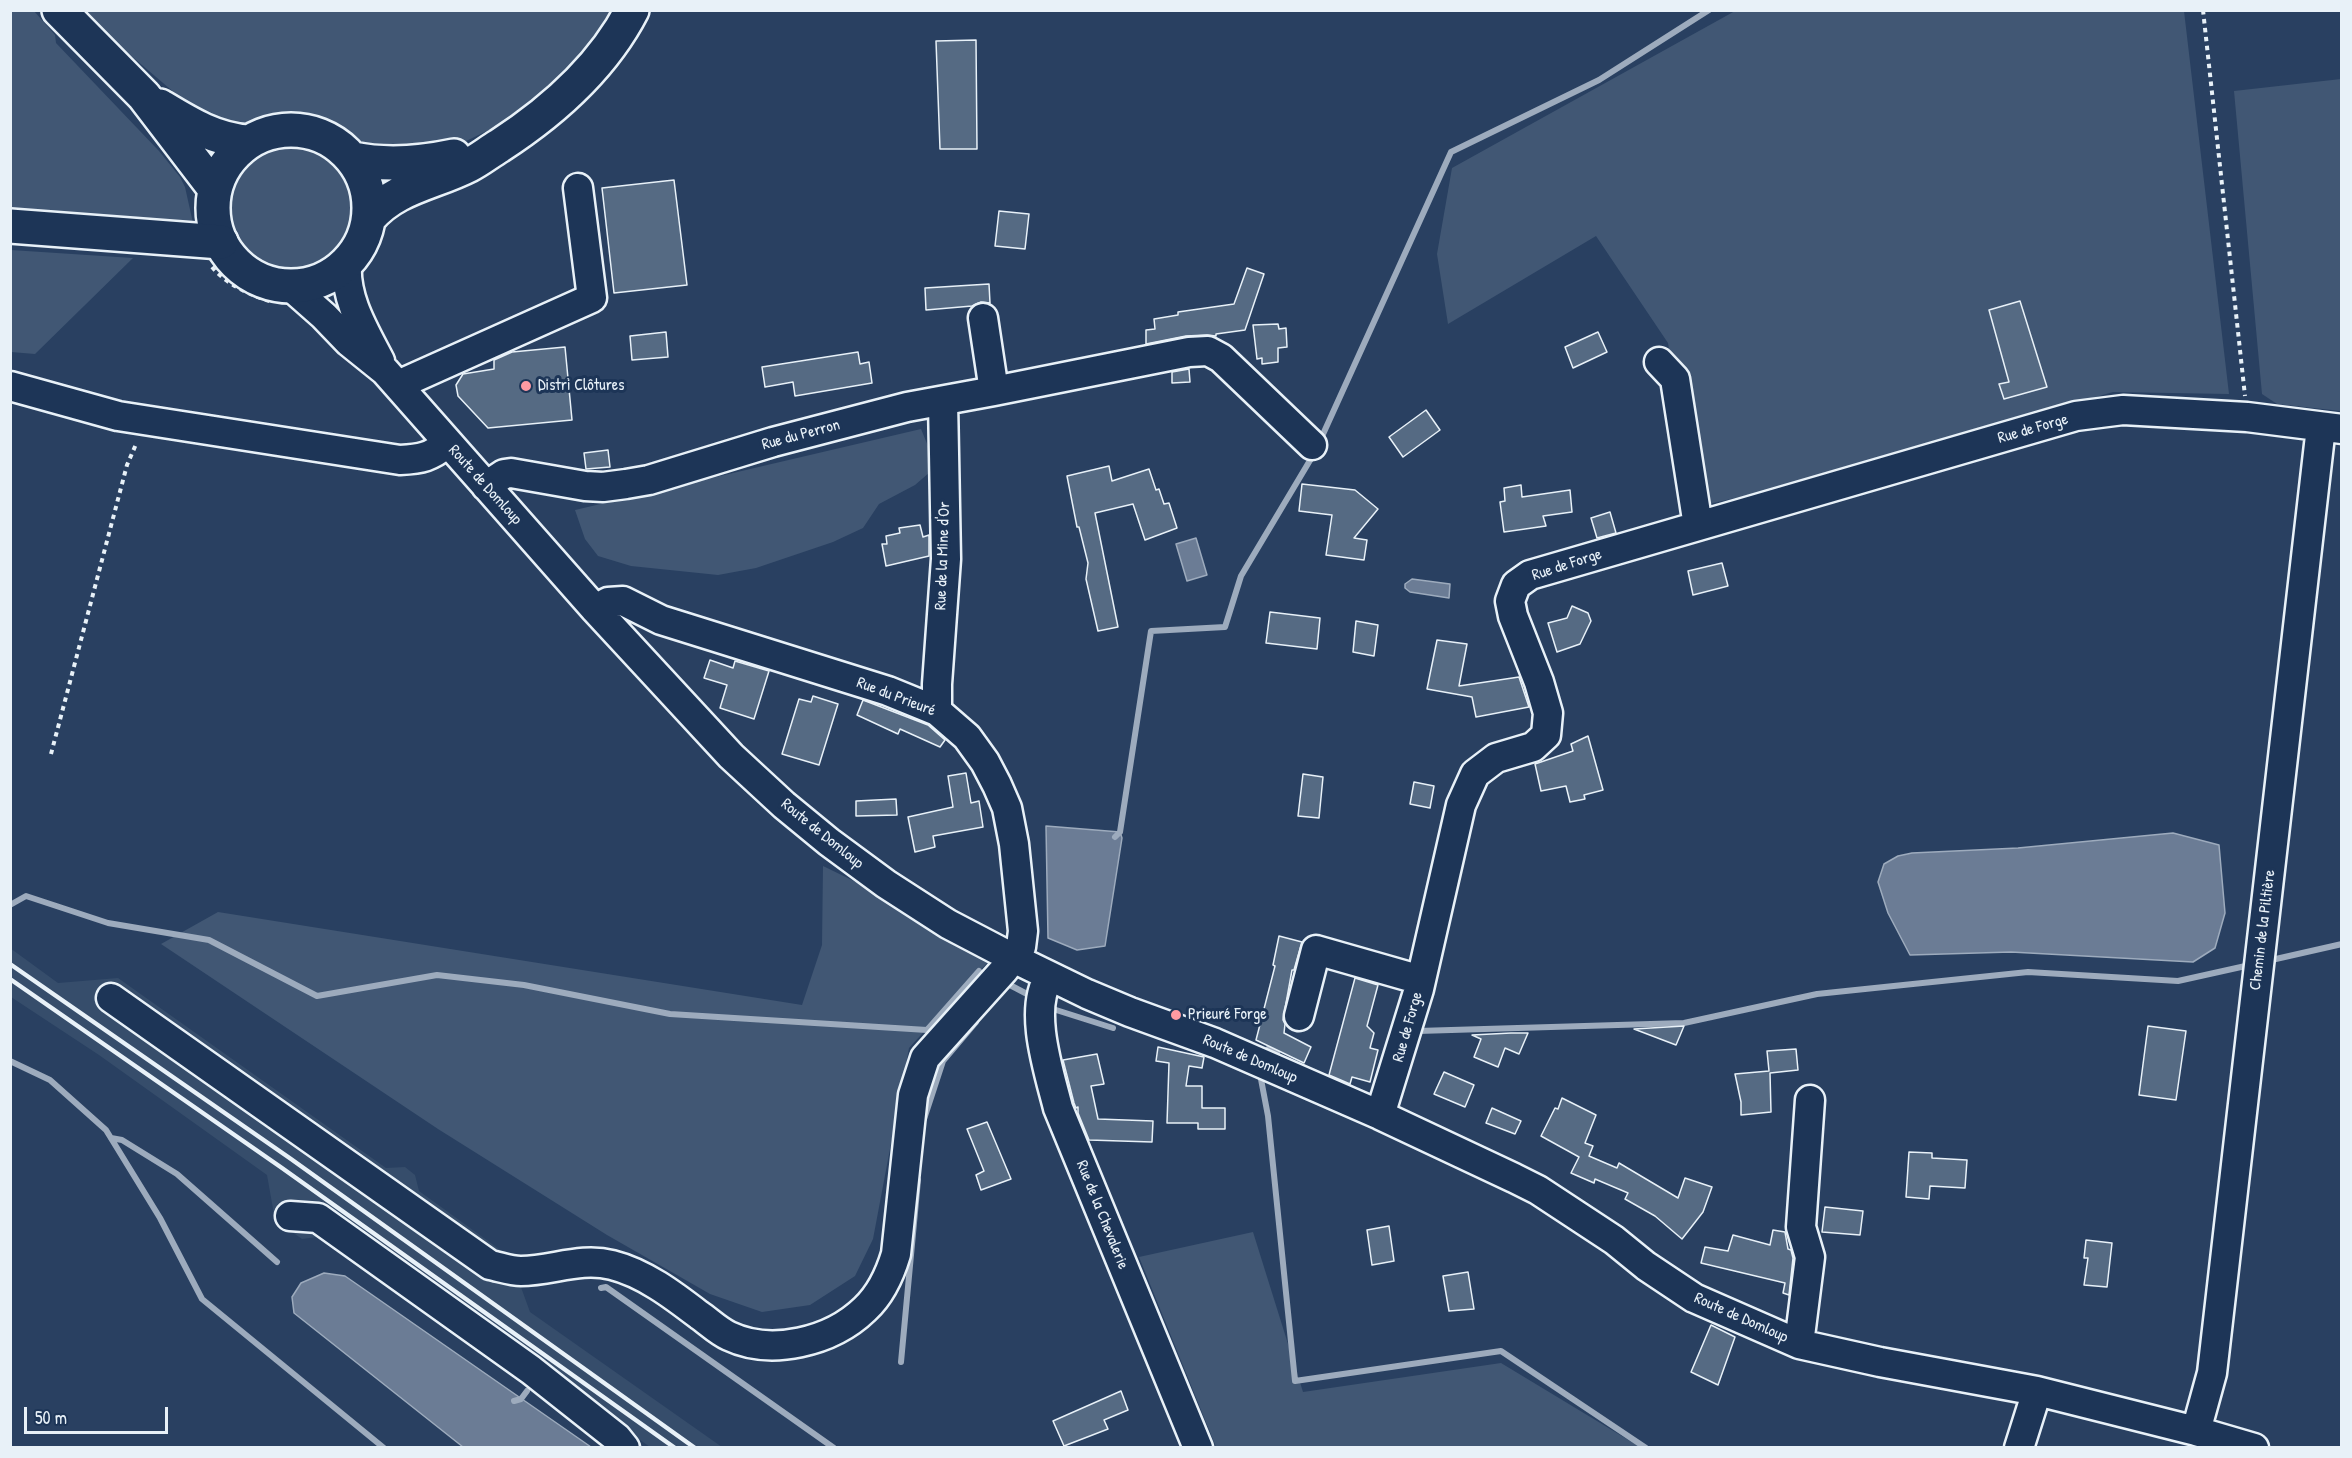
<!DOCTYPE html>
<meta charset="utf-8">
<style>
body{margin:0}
#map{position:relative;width:2352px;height:1458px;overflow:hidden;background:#294061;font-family:"Patrick Hand",sans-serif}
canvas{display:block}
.frame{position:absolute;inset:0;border:12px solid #e8f1f8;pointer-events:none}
.scale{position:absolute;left:24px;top:1407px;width:144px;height:27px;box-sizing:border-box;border:3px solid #e8f1f8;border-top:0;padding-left:8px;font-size:18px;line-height:21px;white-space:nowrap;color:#e8f1f8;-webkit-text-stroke:4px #1d3557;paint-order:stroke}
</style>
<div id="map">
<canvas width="2352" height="1458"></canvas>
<div class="frame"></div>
<div class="scale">50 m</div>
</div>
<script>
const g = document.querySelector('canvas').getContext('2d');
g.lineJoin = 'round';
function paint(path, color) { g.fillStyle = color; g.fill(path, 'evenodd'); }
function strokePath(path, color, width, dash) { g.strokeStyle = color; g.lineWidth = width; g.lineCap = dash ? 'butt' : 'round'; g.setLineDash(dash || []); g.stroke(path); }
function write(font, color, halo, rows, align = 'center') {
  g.font = font + ' "Patrick Hand",sans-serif'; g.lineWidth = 6; g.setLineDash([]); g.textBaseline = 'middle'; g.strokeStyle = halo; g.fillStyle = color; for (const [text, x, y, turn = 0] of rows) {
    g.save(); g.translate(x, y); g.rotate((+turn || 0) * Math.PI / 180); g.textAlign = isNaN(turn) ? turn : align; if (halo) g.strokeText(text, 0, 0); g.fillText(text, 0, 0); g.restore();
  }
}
paint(new Path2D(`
 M10 948 58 983 118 978 386 1168 405 1167 415 1175 419 1191 510 1257 530 1312 722 1447H650L348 1233 302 1239 275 1220 267 1175 99 1055 11 997Z`), '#364d6b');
paint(new Path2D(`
 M10 11H34L55 35 56 43 159 151 180 177 185 187 193 223 102 217 11 216Z
 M83 11H618L572 71 520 115 462 143 384 150 364 143 337 127 310 118 282 117 254 120 238 125 218 121 183 100 122 48Z
 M1735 11H2184L2229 394 2113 392 1787 486 1696 507 1668 343 1596 236 1448 324 1437 254 1452 168Z
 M2341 79H2342L2341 411 2277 404 2262 394 2234 91Z
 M229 207a62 62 0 1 1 124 0a62 62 0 1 1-124 0Z
 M11 250 133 258 35 354 11 352Z
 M921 429 928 446 930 472 915 485 879 504 863 528 833 542 756 568 718 575 631 566 598 556 585 539 575 510Z
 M823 866 998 951 909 1048 873 1239 855 1276 810 1305 762 1312 710 1294 607 1235 438 1129 161 944 218 912 802 1005 822 945Z
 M1253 1232 1303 1392 1501 1363 1640 1447H1216L1139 1257Z`), '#415774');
const water = new Path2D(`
 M1196 538 1207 575 1187 581 1176 544Z
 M1412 579 1450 584 1449 598 1410 592 1405 588V584Z
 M1046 826 1120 832 1122 838 1105 946 1077 950 1048 938Z
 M2173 833 2219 845 2225 913 2215 948 2193 962 2011 952 1910 955 1888 913 1878 882 1884 864 1898 856 1912 853 2018 848Z
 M324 1273 345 1276 591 1447H463L294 1313 292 1297 301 1283Z`);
paint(water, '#6b7c95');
strokePath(water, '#9dabbd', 1.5);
strokePath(new Path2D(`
 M1319 443 1451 152 1599 80 1709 10
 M1115 837 1120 832 1151 631 1225 627 1241 576 1315 452
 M10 905 26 896 108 923 209 940 317 996 437 975 524 985 670 1014 927 1030 979 971
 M2267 961 2342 944
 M1006 986 1008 984 1027 994
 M1053 1009 1113 1028
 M1417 1034 1418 1031 1684 1023 1817 994 2028 972 2178 981 2250 965
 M1268 1049 1277 1053
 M10 1061 50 1080 106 1130 160 1218 202 1299 384 1448
 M1260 1074 1268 1116 1295 1381 1501 1351 1646 1448
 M924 1119 943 1061 976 1022
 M111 1138 122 1140 177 1174 277 1262
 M601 1288 606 1287 834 1448
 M901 1362 918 1180
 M514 1401 521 1399 527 1391`), '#9dabbd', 6);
const building = new Path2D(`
 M976 40 977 149H940L936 41Z
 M674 180 687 285 614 293 602 188Z
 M999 211 1029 214 1025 249 995 246Z
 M1247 268 1264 274 1245 330 1216 334V336L1207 335 1186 336 1146 344V330L1155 329 1154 319 1178 315V312L1234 304Z
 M989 284 990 303 981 302 972 306 926 310 925 288Z
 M2020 301 2047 387 2004 399 1999 384 2009 382 1989 310Z
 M1278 324 1279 329 1286 328 1287 347 1278 348V362L1262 364V358L1257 359 1253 325Z
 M666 332 668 357 632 360 630 336Z
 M1598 332 1607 352 1573 368 1565 347Z
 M565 347 572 420 488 428 458 396 456 385 463 374 494 369V360L512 352Z
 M858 352 860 364 869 362 872 383 795 396 793 382 765 387 762 367Z
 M1189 369 1190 382 1172 383V372Z
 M1426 410 1440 430 1403 457 1389 437Z
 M608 450 610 467 586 469 584 453Z
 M1109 466 1112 481 1149 469 1156 490 1159 489 1164 504 1169 503 1177 528 1145 540 1133 504 1095 513 1118 627 1098 631 1086 579 1088 563 1079 527H1077L1067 476Z
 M1302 484 1355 490 1378 509 1354 538 1367 540 1364 560 1326 555 1332 515 1299 511Z
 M1521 485 1522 497 1570 490 1572 512 1543 516 1546 526 1504 532 1500 502 1505 501 1504 488Z
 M1610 512 1616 533 1597 538 1591 518Z
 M920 525 923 537 929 535V556L886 566 882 544H887L886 536 900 533 899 528Z
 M1722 563 1728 586 1693 595 1688 571Z
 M1572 606 1588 613 1591 621 1580 644 1557 652 1548 623 1567 618Z
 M1270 612 1320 618 1317 649 1266 643Z
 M1356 621 1378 625 1374 656 1353 652Z
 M1437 640 1467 644 1459 686 1519 677 1529 707 1476 717 1472 697 1427 689Z
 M710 660 733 668 735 661 769 671 754 719 720 708 727 685 704 678Z
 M813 696 838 704 819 765 782 754 799 699 811 702Z
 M863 700 928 725 945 740 940 747 900 729 898 734 857 715Z
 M1588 736 1603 790 1584 795 1585 799 1570 802 1566 786 1541 791 1535 764 1573 751 1571 744Z
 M966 773 971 803 979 801 983 827 933 836 935 847 915 852 908 817 953 807 948 776Z
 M1303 774 1323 777 1319 818 1298 816Z
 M1414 782 1434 786 1430 808 1410 804Z
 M896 799 897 815 856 816V801Z
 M1279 936 1302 942 1294 970H1292L1283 1020 1285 1024 1284 1033 1311 1047 1304 1063 1256 1040 1275 966 1273 965Z
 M1355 978 1378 985 1367 1026 1374 1033 1370 1048 1378 1050 1370 1082 1352 1077 1350 1084 1329 1075Z
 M1684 1026 1676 1045 1634 1029Z
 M2148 1026 2186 1031 2176 1100 2139 1095Z
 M1511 1033H1528L1519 1054 1505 1048 1498 1067 1474 1057 1481 1039 1472 1035Z
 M1158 1047 1204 1057 1202 1068 1189 1066 1186 1086H1202V1108H1225V1129H1198V1123H1167L1169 1063 1156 1061Z
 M1796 1049 1798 1070 1770 1073 1771 1112 1741 1115V1102L1735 1074 1769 1071 1767 1051Z
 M1097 1054 1104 1084 1091 1086 1098 1119 1153 1121 1152 1142 1089 1140 1078 1113V1107L1076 1108 1074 1103 1063 1060Z
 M1444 1072 1474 1085 1465 1107 1434 1094Z
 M1562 1098 1596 1115 1585 1143 1593 1146 1589 1156 1617 1168 1619 1163 1678 1198 1685 1178 1712 1187 1703 1212 1682 1239 1655 1216 1625 1199 1628 1193 1595 1179 1594 1183 1571 1173 1579 1157 1541 1136 1555 1108 1558 1109Z
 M1492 1108 1521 1121 1515 1134 1486 1123Z
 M987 1122 1011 1179 981 1190 976 1175 984 1171 967 1129Z
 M1909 1152 1932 1153V1158L1967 1160 1965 1188 1930 1186 1929 1199 1906 1197Z
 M1825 1207 1863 1211 1860 1235 1822 1232Z
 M1389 1226 1394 1261 1372 1265 1367 1230Z
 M1773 1230 1785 1232 1788 1249 1791 1250 1793 1258 1789 1295 1783 1293 1785 1283 1701 1263 1705 1247 1728 1251 1733 1235 1770 1245Z
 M2086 1240 2112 1243 2107 1287 2084 1285 2088 1258H2084Z
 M1468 1272 1474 1309 1449 1311 1443 1276Z
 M1711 1325 1735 1337 1718 1385 1691 1372Z
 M1121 1391 1128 1410 1104 1420 1108 1429 1064 1446 1053 1421Z`);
paint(building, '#556a83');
strokePath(building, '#e8f1f8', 1.5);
const minor = new Path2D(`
 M347 262C344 298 364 330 380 361
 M290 286 324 316 349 342 385 371 595 609 731 756 784 805 829 842 886 884 948 924 1013 958 1087 994 1130 1012 1215 1043 1380 1115 1514 1178 1538 1190 1614 1240 1646 1266 1694 1298 1799 1344 1880 1362 2037 1391 2196 1431 2254 1448
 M983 318 994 391
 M1659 362 1675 379 1698 526
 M398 385 592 298 578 188
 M10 386 118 416 400 460C422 459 430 457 448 443
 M486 486 504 474 511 473 585 486 603 487 626 484 649 480 773 442 907 407 994 391 1189 352 1208 351 1221 358 1312 445
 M937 711V684L946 559 943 401
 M1049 977C1028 1010 1049 1072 1058 1108L1198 1448
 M111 998 490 1265C500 1267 511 1271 521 1271 552 1271 580 1257 612 1265 644 1273 673 1295 699 1315 708 1321 718 1331 729 1336 771 1356 831 1342 865 1309 880 1295 890 1274 896 1254L913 1095 925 1058 1004 970 1021 947 1023 931 1014 844 1007 808 997 785 985 762 967 737 937 711 888 691 661 620 623 601 608 602 595 609
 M1299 1016 1316 950 1421 980
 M1380 1115 1419 989 1461 805 1475 774 1496 758 1533 747 1546 735 1548 713 1539 682 1513 616 1510 601 1516 585 1530 575 2076 416 2123 410 2247 417 2342 429
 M290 1216 318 1218 531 1370 617 1438 625 1448
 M1799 1344 1810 1257 1801 1227 1810 1100
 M2196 1431 2212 1373 2321 427
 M2019 1448 2037 1391`);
const major = new Path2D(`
 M59 10 144 96 215 189
 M160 106C188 123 215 140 249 142
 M213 208a78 78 0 1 1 156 0a78 78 0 1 1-156 0Z
 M353 159C387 166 421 163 454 156
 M369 218C395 187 434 183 469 165 479 160 489 152 499 146 553 111 602 68 632 10`);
const highway = new Path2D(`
 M10 226 221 242`);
strokePath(minor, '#e8f1f8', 33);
strokePath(major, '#e8f1f8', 38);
strokePath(highway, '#e8f1f8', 38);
strokePath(new Path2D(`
 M2203 10 2245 396
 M212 267C227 285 250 295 272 302
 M51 754 127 465 137 442`), '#e8f1f8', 4, [4.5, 4.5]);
strokePath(minor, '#1d3557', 28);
strokePath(major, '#1d3557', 33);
strokePath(highway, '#1d3557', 33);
strokePath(new Path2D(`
 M10 964 291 1159 695 1448
 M10 979 282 1168 675 1448`), '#e8f1f8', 4.5);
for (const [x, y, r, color] of [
 [526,386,6,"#ff9aa2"],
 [1176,1015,6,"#ff9aa2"]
]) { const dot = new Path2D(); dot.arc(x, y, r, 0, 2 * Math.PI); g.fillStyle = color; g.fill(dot); strokePath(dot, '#1d3557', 2); }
write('16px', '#e8f1f8', '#1d3557', [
 ["Distri Clôtures",538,386],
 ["Prieuré Forge",1188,1015]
], 'left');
write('16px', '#e8f1f8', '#1d3557', [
 ["Rue de Forge",2033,429,-16],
 ["Rue du Perron",801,435,-15],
 ["Route de Domloup",485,485,48],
 ["Rue de la Mine d'Or",943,556,-88],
 ["Rue de Forge",1567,565,-18],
 ["Rue du Prieuré",896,697,21],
 ["Route de Domloup",822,834,39],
 ["Chemin de la Piltière",2263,930,-83],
 ["Rue de Forge",1408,1027,-74],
 ["Route de Domloup",1250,1059,23],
 ["Rue de la Chevalerie",1102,1215,68],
 ["Route de Domloup",1741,1318,24]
]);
</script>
